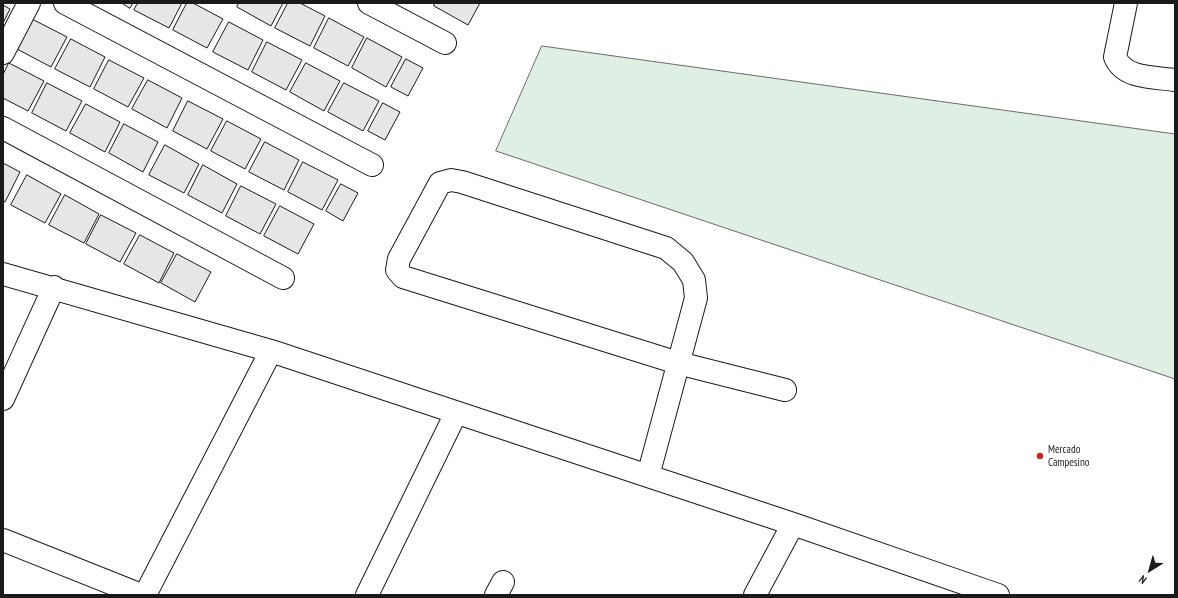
<!DOCTYPE html>
<style>
body{margin:0}
#map{position:relative;width:1178px;height:598px;overflow:hidden;background:#fff;font-family:"PT Sans Narrow",sans-serif}
canvas{display:block}
.frame{position:absolute;inset:0;border:4px solid #1a1a1a;pointer-events:none}
.north{position:absolute;left:1130px;top:550px;width:40px;height:40px;-webkit-text-stroke:3px #fff;paint-order:stroke;rotate:217deg;font-size:11px;font-weight:700;line-height:16px;text-align:center;color:#1a1a1a}
.north::after{content:'';display:block;margin:auto;width:14px;height:18px;background:#1a1a1a;clip-path:polygon(50% 0,100% 100%,50% 72%,0 100%)}
</style>
<div id="map">
<canvas width="1178" height="598"></canvas>
<div class="frame"></div>
<div class="north">N</div>
</div>
<script>
const g = document.querySelector('canvas').getContext('2d');
g.lineJoin = 'round';
function paint(path, color) { g.fillStyle = color; g.fill(path, 'evenodd'); }
function strokePath(path, color, width, dash) { g.strokeStyle = color; g.lineWidth = width; g.lineCap = dash ? 'butt' : 'round'; g.setLineDash(dash || []); g.stroke(path); }
function write(font, color, halo, rows, align = 'center') {
  g.font = font + ' "PT Sans Narrow",sans-serif'; g.lineWidth = 3; g.setLineDash([]); g.textBaseline = 'middle'; g.strokeStyle = halo; g.fillStyle = color; for (const [text, x, y, turn = 0] of rows) {
    g.save(); g.translate(x, y); g.rotate((+turn || 0) * Math.PI / 180); g.textAlign = isNaN(turn) ? turn : align; if (halo) g.strokeText(text, 0, 0); g.fillText(text, 0, 0); g.restore();
  }
}
const green = new Path2D(`
 M542 46 1175 134V379L496 151Z`);
paint(green, '#e0efe3');
strokePath(green, '#6a6a6a', 1);
const building = new Path2D(`
 M122 3H133L130 8Z
 M138 3H182L169 28 134 10Z
 M187 3H193L223 19 207 48 173 30Z
 M239 3H283L271 26 237 7Z
 M288 3H300L325 16 310 46 275 28Z
 M435 3H480L468 25 434 6Z
 M3 5 10 9 3 23Z
 M329 18 364 37 348 66 314 48Z
 M32 19 67 37 51 67 17 49Z
 M229 22 263 40 248 70 213 52Z
 M367 38 402 57 386 87 352 68Z
 M71 39 105 57 90 87 55 69Z
 M267 42 302 60 286 90 252 72Z
 M406 59 423 68 408 96 391 87Z
 M109 60 144 78 128 107 94 89Z
 M9 63 44 81 28 111 3 98V75Z
 M306 63 340 81 324 111 290 92Z
 M148 80 182 98 167 128 132 109Z
 M47 83 82 101 66 131 32 113Z
 M344 83 379 101 363 131 328 112Z
 M188 101 223 119 207 149 173 131Z
 M383 103 400 112 385 140 368 131Z
 M86 104 120 122 105 152 70 133Z
 M227 121 261 139 245 169 211 151Z
 M124 124 158 142 143 172 109 153Z
 M265 142 299 160 284 190 249 172Z
 M165 145 199 164 184 193 149 175Z
 M303 162 338 180 322 210 288 192Z
 M3 163 20 172 5 202 3 201Z
 M203 165 237 184 222 213 188 195Z
 M27 175 61 194 45 223 11 205Z
 M341 184 358 193 343 221 326 211Z
 M241 186 276 204 260 234 226 216Z
 M65 195 99 214 84 243 49 225Z
 M280 206 314 224 298 254 264 236Z
 M101 215 136 233 120 262 86 244Z
 M140 235 174 253 159 283 124 264Z
 M177 254 211 272 195 302 161 283Z`);
paint(building, '#e6e6e6');
strokePath(building, '#1a1a1a', 1);
const minor = new Path2D(`
 M65 3 372 165
 M369 3 445 43
 M1126 3 1115 57C1124 79 1154 77 1175 80
 M3 53 29 3
 M3 128 283 278
 M3 274 271 351 793 524 998 595
 M3 399 54 287
 M648 476 696 298 694 280 683 262 666 248 462 182 451 180 440 183 399 259 397 270 403 277 678 363 785 390
 M3 540 141 595
 M145 595 271 351
 M367 595 456 413
 M496 595 503 582
 M755 595 793 524`);
strokePath(minor, '#1a1a1a', 24);
strokePath(minor, '#fff', 22);
for (const [x, y, r, color] of [
 [1040,456,4,"#c62828"]
]) { const dot = new Path2D(); dot.arc(x, y, r, 0, 2 * Math.PI); g.fillStyle = color; g.fill(dot); strokePath(dot, '#fff', 1.5); }
write('11px', '#1a1a1a', '#fff', [
 ["Mercado",1048,450],
 ["Campesino",1048,463]
], 'left');
</script>
